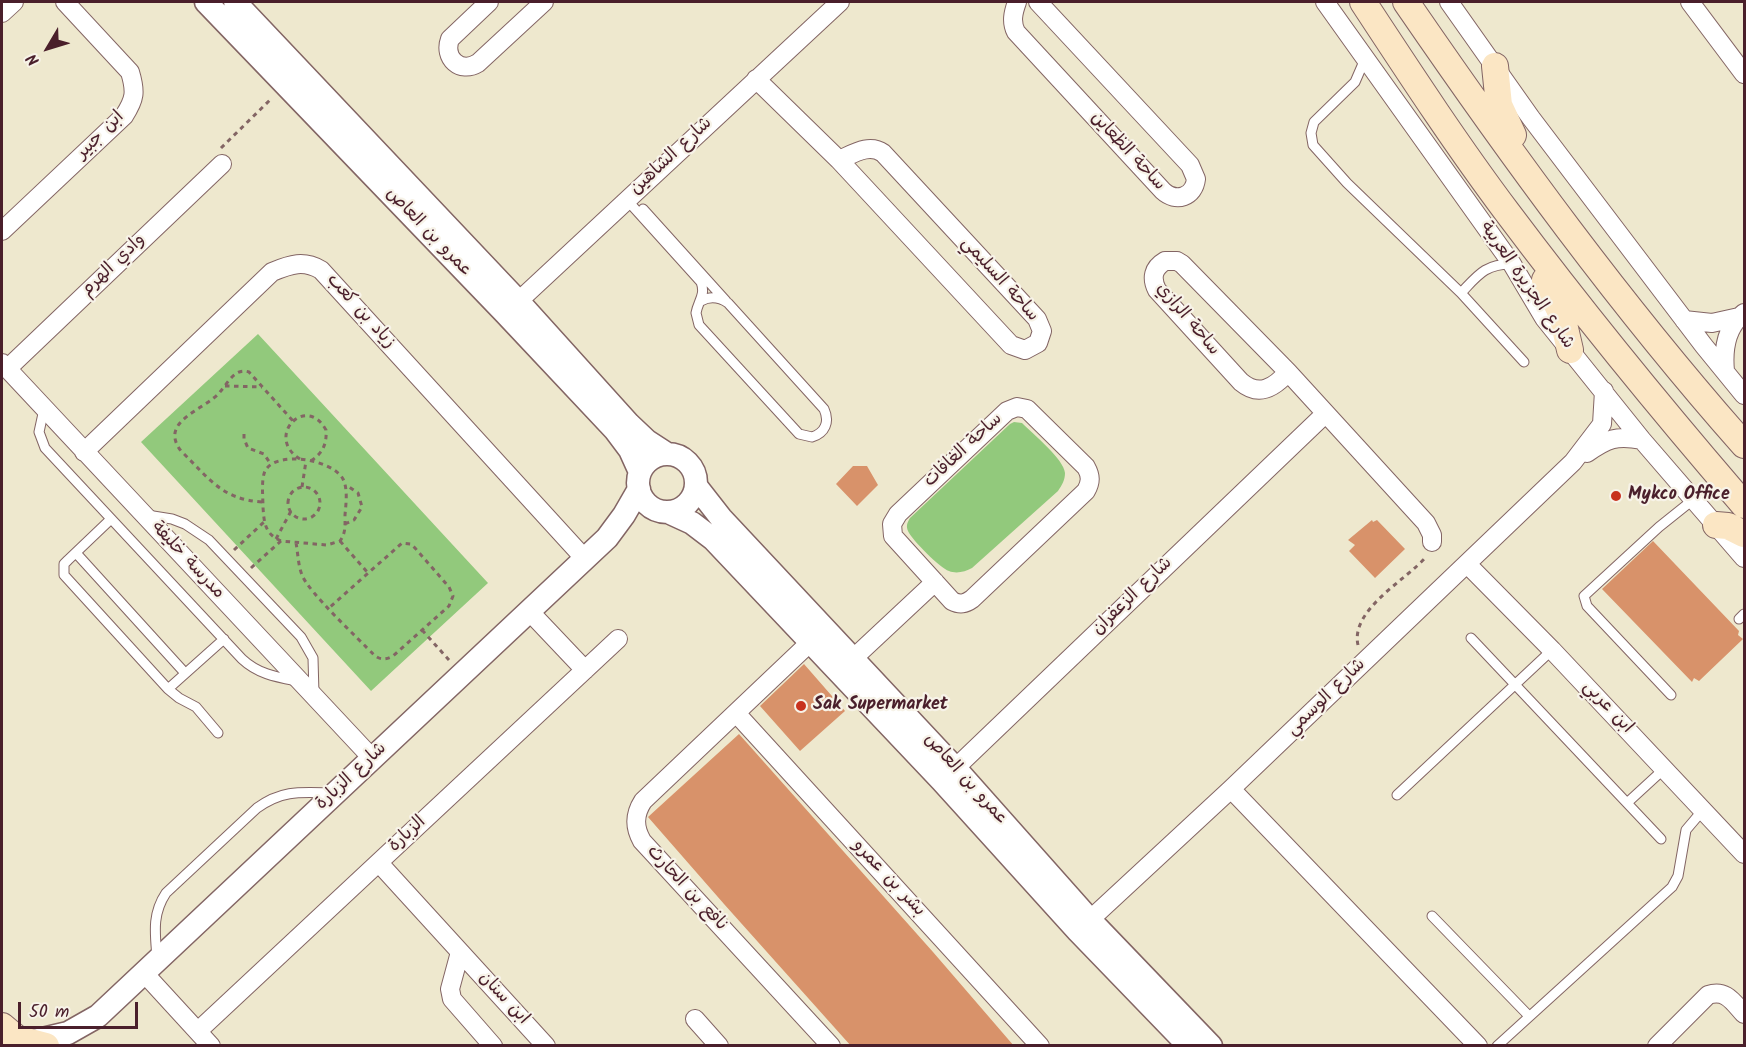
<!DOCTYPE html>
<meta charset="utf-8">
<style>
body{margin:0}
#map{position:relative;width:1746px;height:1047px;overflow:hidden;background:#eee8ce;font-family:Kalam,sans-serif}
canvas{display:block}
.frame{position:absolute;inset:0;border:3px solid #4a1f2b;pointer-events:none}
.north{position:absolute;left:18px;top:18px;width:60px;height:60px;-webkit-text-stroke:4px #f7f3e8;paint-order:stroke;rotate:232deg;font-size:16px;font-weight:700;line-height:24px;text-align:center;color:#4a1f2b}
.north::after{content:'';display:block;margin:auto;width:21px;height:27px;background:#4a1f2b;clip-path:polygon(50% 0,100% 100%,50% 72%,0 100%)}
.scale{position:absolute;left:18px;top:1002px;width:120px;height:27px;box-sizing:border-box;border:3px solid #4a1f2b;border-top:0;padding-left:8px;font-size:18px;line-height:21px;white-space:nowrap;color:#4a1f2b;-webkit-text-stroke:4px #f7f3e8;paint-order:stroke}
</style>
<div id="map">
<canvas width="1746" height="1047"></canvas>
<div class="frame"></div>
<div class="north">N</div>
<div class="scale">50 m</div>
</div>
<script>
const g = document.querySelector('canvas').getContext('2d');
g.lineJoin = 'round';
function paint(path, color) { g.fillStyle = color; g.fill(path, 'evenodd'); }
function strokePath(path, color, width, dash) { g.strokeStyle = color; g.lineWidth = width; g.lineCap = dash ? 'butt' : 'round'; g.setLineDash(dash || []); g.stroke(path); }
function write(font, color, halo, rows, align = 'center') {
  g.font = font + ' Kalam,"Playpen Sans Arabic",sans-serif'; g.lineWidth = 4.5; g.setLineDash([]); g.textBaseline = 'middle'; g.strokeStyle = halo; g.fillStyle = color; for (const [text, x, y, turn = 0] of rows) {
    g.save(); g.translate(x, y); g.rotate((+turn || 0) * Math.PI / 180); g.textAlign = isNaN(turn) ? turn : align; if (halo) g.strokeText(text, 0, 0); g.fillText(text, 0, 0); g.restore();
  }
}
paint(new Path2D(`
 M258 334 488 583 371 691 141 442Z
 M1014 422 1022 423C1033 434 1064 459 1065 473 1065 480 1062 485 1058 491L972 568C965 572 956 574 949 571 940 568 912 540 908 531 906 526 907 523 910 518L1010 424Z`), '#92c97c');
paint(new Path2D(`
 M853 466H867L878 485 857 506 836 484Z
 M1372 520 1373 522 1377 520 1405 549 1375 578 1349 551 1355 545 1348 540Z
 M1653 541 1739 631 1738 635 1743 639 1699 681 1694 678 1692 682 1602 589Z
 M804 664 845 711 800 751 760 706Z
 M739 734 933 952 1014 1046H851L724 904 648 817Z`), '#d8926a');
const service = new Path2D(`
 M1365 59 1355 82 1314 122 1311 133 1313 145 1347 183 1461 293 1524 362
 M627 200 701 282C706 295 698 301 696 313L699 325 799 434 812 437C825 433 830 422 824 409L728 303C719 297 710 296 701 301
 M643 209 726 301
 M1461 293C1478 275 1485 264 1512 264
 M44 409 39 432 45 448 242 659C258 674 276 677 297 681
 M147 515 172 519 185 524 209 540 301 637 313 658 314 694
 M111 519 68 560 64 564V575L168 689 179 698 196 707 218 733
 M76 553 185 673
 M1739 619 1744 614
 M1471 638 1661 839
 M168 689 224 639
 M1671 695 1587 606 1584 596 1659 527 1694 499
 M1397 795 1552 650
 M1627 803 1664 769
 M1432 916 1529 1016
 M157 957C155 933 152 914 166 893L257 808C282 790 300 792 330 793
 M1497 1046 1672 887 1678 876 1686 830 1703 810`);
const minor = new Path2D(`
 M489 2 450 39C443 58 460 74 478 63L544 2
 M1017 2C1013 13 1011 22 1016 32L1163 191C1176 203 1194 197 1196 179L1190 165 1038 2
 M1325 2 1512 264 1544 318 1642 440 1744 558
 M1449 2 1531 118 1704 346 1744 395
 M1690 2 1744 74
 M2 13 14 2
 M756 79 839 160 1011 345 1025 350 1038 343 1042 331 1037 319 883 153C869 143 853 154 839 160
 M2 231 124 116C135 99 136 92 130 72L65 2
 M1165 261H1177L1182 264 1288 372C1274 388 1259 397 1241 382L1157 290C1151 278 1153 268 1165 261Z
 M509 310 840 2
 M1684 320 1712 323 1739 317
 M2 363 372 758
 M7 369 222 164
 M1725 371C1723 350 1726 327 1744 313
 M1288 372 1426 523 1432 535V542
 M1017 407 1027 409 1086 467C1091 476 1091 482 1086 491L972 599C965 604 960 605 952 601L893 536 892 524 898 514 1007 411Z
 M84 452 272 272C291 264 304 260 321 270L585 559
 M1587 453C1607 439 1616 435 1642 440
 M1467 564 1552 650 1744 854
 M530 612 585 670
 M820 633 643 801C634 815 634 827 642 841L831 1046
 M843 668 935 582
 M736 713 1040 1046
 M947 776 1325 414
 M1231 789 1478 1046
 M379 863 546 1046
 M1081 928 1231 789 1573 462 1602 424 1604 391
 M460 952 450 989 452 999 493 1046
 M144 973 211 1046
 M695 1019 719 1046
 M198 1031 618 639
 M1657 1046 1708 995C1726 989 1733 1002 1744 1014`);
const tertiary = new Path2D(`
 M206 2 505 313 615 430 630 450 640 472
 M235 2 518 301 629 424 647 441 667 454
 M638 483a29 29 0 1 1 58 0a29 29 0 1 1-58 0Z
 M696 486 721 518 955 768 1090 920 1211 1046
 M668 512 692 523 713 539 942 781 1078 931 1189 1046
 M34 1041 68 1033 98 1016 607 538 624 515 639 489`);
const secondary = new Path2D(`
 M1363 2C1409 72 1456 144 1507 212 1582 312 1662 410 1744 505
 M1406 2C1511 155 1621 306 1744 445
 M1495 66 1499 105 1513 135
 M1545 280 1562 315 1570 350
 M1716 525 1728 526 1744 534
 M2 1026 21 1042
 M12 1046 27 1041 46 1046`);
strokePath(service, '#836564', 11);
strokePath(minor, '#836564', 20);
strokePath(tertiary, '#836564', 25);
strokePath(secondary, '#836564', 28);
strokePath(new Path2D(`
 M221 148 272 98
 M225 386 262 387
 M244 434V439L248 448 264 454 270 463
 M300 459C264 437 306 393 326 430 327 443 323 453 312 460
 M302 487 306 461
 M288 503a16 16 0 1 1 32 0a16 16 0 1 1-32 0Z
 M262 502C221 499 210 479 181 451 158 421 205 410 220 392 228 383 235 367 249 372L293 421
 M345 524 354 520 362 507 358 493 346 485
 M276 539 291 511
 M340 541 368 573
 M296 543C298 553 298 565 302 575 309 593 358 638 374 655 380 660 386 660 393 656L449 606 453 596 449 587 415 548 411 544 402 543 329 608
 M234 550 264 522
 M251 568 281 541 327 545 340 541C346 533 345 525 345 515 346 503 348 489 343 479 332 459 276 450 265 471 261 480 263 497 263 507 264 523 265 534 281 541
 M422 630 449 660
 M1358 645C1350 610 1406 580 1426 557`), '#836564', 3, [4.5, 4.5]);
strokePath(service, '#fff', 9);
strokePath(minor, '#fff', 18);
strokePath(tertiary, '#fff', 22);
strokePath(secondary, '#fbe6c4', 26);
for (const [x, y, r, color] of [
 [1616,496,6,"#c8321e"],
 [801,706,6,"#c8321e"]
]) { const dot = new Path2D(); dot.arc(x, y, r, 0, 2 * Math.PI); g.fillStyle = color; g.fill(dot); strokePath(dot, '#f7f3e8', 2); }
write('18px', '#4a1f2b', '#f7f3e8', [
 ["ابن جبير",101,136,-45],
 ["ساحة الظعاين",1127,152,47],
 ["شارع الشاهين",672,157,-43],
 ["عمرو بن العاص",428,233,46],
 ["وادي الهرم",114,266,-44],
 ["ساحة السليمي",999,280,48],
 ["شارع الجزيرة العربية",1526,286,55],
 ["زياد بن كعب",360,312,48],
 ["ساحة الرازي",1187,320,50],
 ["ساحة الغافات",964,451,-43],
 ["مدرسة خليفة",187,561,47],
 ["شارع الزعفران",1133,597,-44],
 ["شارع الوسمي",1327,698,-44],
 ["ابن عربي",1607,708,47],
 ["شارع الزبارة",352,777,-43],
 ["عمرو بن العاص",965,780,48],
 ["الزبارة",408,835,-43],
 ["بشر بن عمرو",888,879,47],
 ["نافع بن الحارث",686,889,47],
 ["ابن سنان",503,999,47]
]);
write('bold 18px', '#4a1f2b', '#f7f3e8', [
 ["Mykco Office",1628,496],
 ["Sak Supermarket",813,706]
], 'left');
</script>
